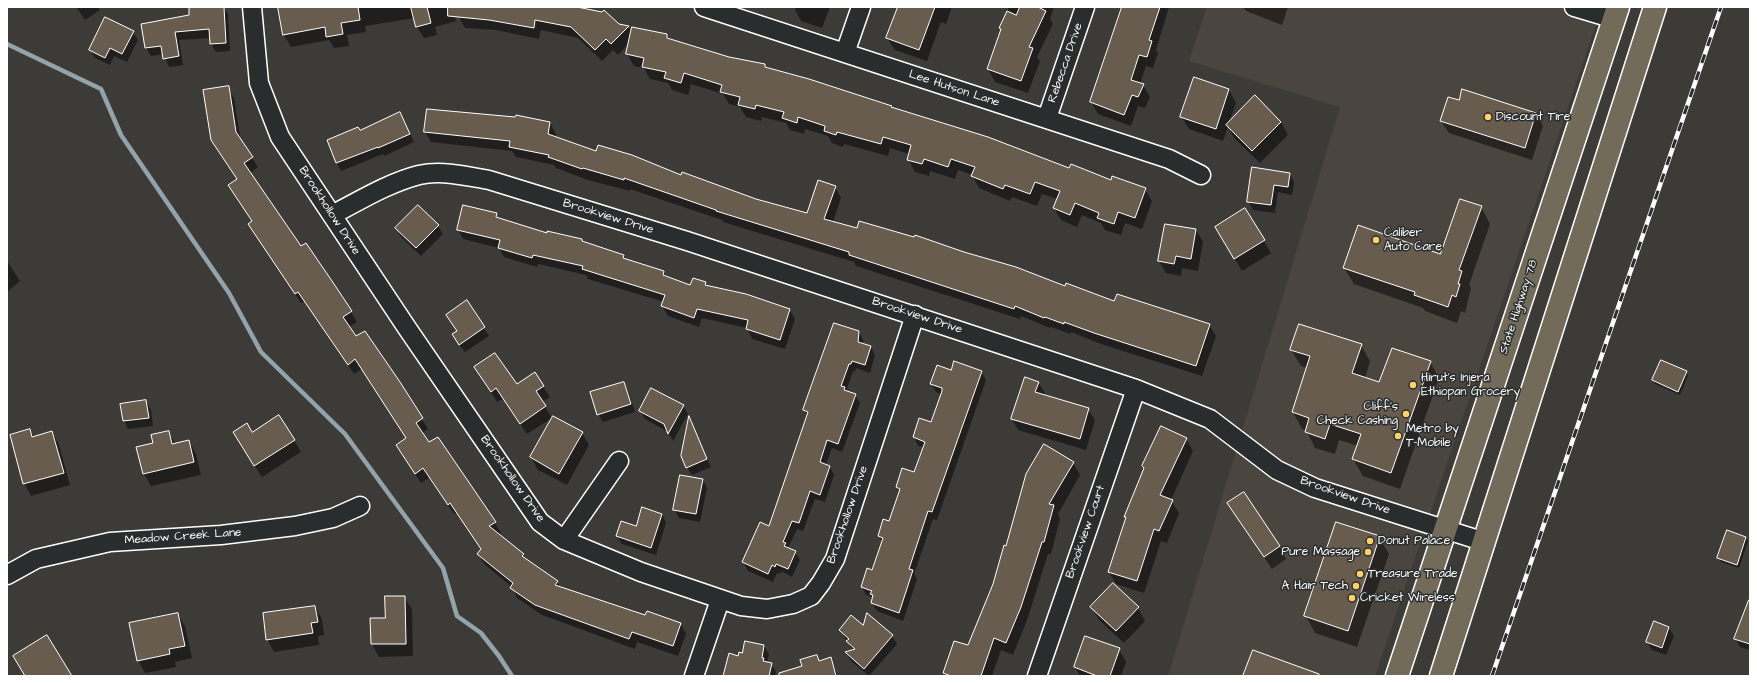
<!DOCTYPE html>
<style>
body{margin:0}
#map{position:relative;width:1757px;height:683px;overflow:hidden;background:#3d3b38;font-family:"Architects Daughter",sans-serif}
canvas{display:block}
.frame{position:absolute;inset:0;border:8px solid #fff;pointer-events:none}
</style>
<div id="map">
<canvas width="1757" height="683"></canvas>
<div class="frame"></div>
</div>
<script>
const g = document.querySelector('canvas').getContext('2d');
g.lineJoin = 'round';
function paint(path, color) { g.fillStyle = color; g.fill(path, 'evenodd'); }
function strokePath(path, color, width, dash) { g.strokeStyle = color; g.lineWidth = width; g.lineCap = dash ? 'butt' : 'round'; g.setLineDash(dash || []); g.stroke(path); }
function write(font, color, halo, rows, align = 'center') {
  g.font = font + ' "Architects Daughter",sans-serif'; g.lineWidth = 3; g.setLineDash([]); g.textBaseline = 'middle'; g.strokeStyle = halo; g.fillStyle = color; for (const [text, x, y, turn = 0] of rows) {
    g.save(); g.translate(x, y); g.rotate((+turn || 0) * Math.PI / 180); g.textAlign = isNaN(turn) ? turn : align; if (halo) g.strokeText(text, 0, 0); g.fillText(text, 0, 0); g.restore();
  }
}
paint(new Path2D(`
 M1207 7H1602L1375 676H1168L1340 107 1189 61Z`), '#4a453f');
paint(new Path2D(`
 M76 7H98L100 10 85 20Z
 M223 7 228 14 230 51 216 52 211 44 210 38 179 40 183 65 169 67 164 54 151 56 146 48 142 25 190 16V9Z
 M279 7H452L456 21 435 27 437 35 424 38 417 27 415 18 365 26 366 32 347 35 349 46 334 48 329 40 291 47 284 35Z
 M459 7H572L618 25 628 27 632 33 667 35 670 40 729 58 765 65 767 69 891 107 892 109 1070 169 1145 189 1152 201 1142 229 1125 223 1121 235 1105 230 1101 223 1082 215 1077 227 1061 220 1054 208 1058 199 1042 194 1037 206 1012 197 1010 201 979 188 972 175 958 170 955 179 930 171 929 176 915 172 908 159 909 154 890 148 888 156 844 144 843 147 832 143 828 136 805 129 804 134 790 130 786 123 762 117 761 121 746 117 740 107 729 104 723 94 691 84 688 95 672 90 668 83 650 79 644 68 634 66 627 54 630 42 618 55 613 50 602 61 578 38 541 30 539 39 496 30 465 28 459 17Z
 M796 7H830L822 28 801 21 795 10Z
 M899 7H952L946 24 941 22 927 61 895 50 887 38Z
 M1009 7H1054L1050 19 1053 24 1037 57 1040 61 1028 93 995 82 988 69 1002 30 1000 28Z
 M1123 7H1169L1156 50 1158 53 1153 68 1146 66 1140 84 1143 85 1150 97 1145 108 1138 106 1131 126 1098 114 1091 102Z
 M1243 7H1288L1282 25 1246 11Z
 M133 32 138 40 127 62 114 56 110 65 95 58 90 50Z
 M1195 78 1229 90 1236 103 1229 123 1281 122 1288 135 1260 163 1234 138 1228 126 1223 141 1189 129 1181 116Z
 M228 87 234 98 241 142 258 167 250 173 301 247 332 281 357 322 349 327 356 338 399 383 428 429 422 433 495 523 501 533 498 535 523 555 527 561 557 582 561 588 646 617 680 623 686 634 678 656 637 642 635 649 542 615 517 598 512 587 484 564 478 554 482 550 457 513 454 514 429 478 421 483 403 456 397 446 407 439 362 369 354 374 305 301 301 303 249 224 253 222 229 185 237 179 212 140Z
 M1460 101 1536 113 1543 126 1532 160 1449 133 1441 121Z
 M400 113 414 142 384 156 383 154 341 171 337 163 360 131Z
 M550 123 556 134 555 137 597 153 808 214 835 187 841 198 833 222 1115 303 1209 325 1216 336 1202 376 1101 344 1071 332 1070 334 1051 327 1050 328 1021 316 1020 319 856 266 854 262 723 222 722 220 630 189V191L588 180 556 168 554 165 516 157 512 151 431 142 425 132Z
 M1290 174 1294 182 1292 195 1278 192 1275 213 1253 210 1248 201Z
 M1481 207 1490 224 1469 285 1471 288 1465 313 1461 311 1457 323 1425 311 1423 308 1354 284 1344 268 1441 255Z
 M1245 209 1271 253 1242 271 1216 227Z
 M496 214 499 219 624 256 626 260 663 272 667 278 691 287 693 279 706 283 708 287 789 309 795 319 785 349 752 339 747 328 702 318 699 327 668 316 662 306 664 302 588 279 586 275 538 264 537 267 504 257 499 248 463 239 458 230Z
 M438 226 443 234 421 256 401 237 396 228Z
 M1196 230 1203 242 1198 271 1182 268 1181 276 1166 273 1159 261Z
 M7 261 20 281 7 292Z
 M467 302 489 336 465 352 458 343V332Z
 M859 332 863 340V344L871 347 875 355 870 373 856 368 855 372 853 371 846 392 855 395 860 403 842 452 832 448 826 465 830 467 834 475 825 502 815 499 803 531 797 529 788 548 795 552 800 560 792 577 781 571 780 574 777 573 773 582 748 571 743 562 770 527 808 416 804 410Z
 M1361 345 1370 361 1365 379 1380 384 1430 362 1439 378 1400 489 1363 476 1353 459 1358 446 1339 440 1335 454 1315 448 1306 430 1302 429 1293 412 1307 368 1301 366 1291 350Z
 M475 368 516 386 534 373 550 397 542 402 552 418 527 434 503 399 497 402Z
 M981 371 986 380 937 520 933 519 914 574 917 579 903 621 877 611 872 603 873 597 866 595 862 587 872 571 882 542 879 536 889 522 900 492 897 487 915 474 924 447 918 446 914 437 920 419 932 424 942 395 936 392 931 384 952 372Z
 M1686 372 1688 376 1680 395 1655 384 1653 380Z
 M1038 382 1045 393 1044 396 1088 409 1095 420 1086 450 1018 430 1012 419Z
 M624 383 628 391 635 412 603 422 598 414Z
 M146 401 151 410 153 426 128 429 124 421 121 405Z
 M683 406 688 414 673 441 668 432 645 419 640 411Z
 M689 419 711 467 692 475 687 467Z
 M30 430 34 437 52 432 59 445 70 485 31 496 24 483Z
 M169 432 175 444 189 441 196 454 201 475 151 486 144 474 138 448 155 444Z
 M582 433 589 445 567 485 538 470 531 457Z
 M252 434 294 440 301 452 262 477 241 445Z
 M1186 439 1193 451 1171 500 1179 513 1167 543 1161 541 1144 593 1116 584 1109 572 1127 519 1125 517Z
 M1073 463 1080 475 1058 514 1060 519 1051 554H1048L1027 620 1013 655 1001 650 992 676H946L944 673 969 647 994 584Z
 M703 480 707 488 700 522 679 518 674 509Z
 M1228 503 1279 546 1286 559 1272 569Z
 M662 514 666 523 656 555 622 544 617 536Z
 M1379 537 1389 554 1357 647 1315 633 1306 616Z
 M1746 538 1748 541 1739 568 1721 562 1719 558Z
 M404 597 412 609 413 656 379 657 372 644 371 619H386Z
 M1750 601V650L1740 647 1735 638Z
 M315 607 322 619 324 635 318 636 319 645 274 652 267 639Z
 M1092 608H1138L1145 621 1124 643 1099 620Z
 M178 614 185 626 192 658 175 662 176 667 145 673 138 660Z
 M864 627 892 636 897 644 869 676 851 661 846 653 853 651 840 630Z
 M1669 628 1674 636 1666 655 1652 650 1647 642Z
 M764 646 769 654 767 663 771 664 776 672 775 676H724L739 657Z
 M1119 649 1126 662 1121 676H1080L1075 667Z
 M816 656 820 661 830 658 838 676H792Z`), '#0007');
strokePath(new Path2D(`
 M7 44 101 89 121 135 229 293 261 352 345 434 443 568 457 616 481 633 499 656 512 676`), '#94a3aa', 4.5);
const building = new Path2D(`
 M224 7 226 43 210 44 209 29 175 32 179 56 163 59 161 46 145 48 141 24 189 15V8Z
 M278 7H358L360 20 341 23 343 34 326 37 325 27 283 35Z
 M411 7H427L431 23 416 27Z
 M448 7H577L602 12 604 10 619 24 629 26 611 44 606 39 595 50 571 27 535 20 534 28 489 20 448 16Z
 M898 7H935L919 50 886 38Z
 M1020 7H1038L1046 11 1029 47 1033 48 1021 81 987 69 1001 29 999 28 1007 11 1016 15Z
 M1122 7H1160L1149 40 1152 41 1147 57 1139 55 1131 80 1144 84 1138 97 1132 95 1124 115 1090 102Z
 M105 17 134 31 122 54 110 48 105 58 89 50Z
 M632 27 667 34V38L729 57 765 64V67L809 79 892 106 891 107 988 137 1069 168 1071 164 1111 180 1112 176 1146 188 1135 218 1118 212 1114 224 1097 218 1099 213 1075 203 1070 215 1053 208 1060 191 1035 182 1030 194 1005 185 1003 189 971 176 975 167 951 159 948 167 924 159 922 164 907 160 911 145 883 137 881 144 837 132 836 135 824 131 825 126 798 117 797 123 782 118 784 112 756 105 755 109 738 105 740 97 720 92 722 85 684 73 681 83 664 78 666 72 642 67 644 58 626 54Z
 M1194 77 1229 89 1216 129 1180 117Z
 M229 86 236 132 253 157 244 163 301 246 306 243 332 281 352 311 343 317 356 336 365 331 400 382 423 418 416 423 429 442 438 437 496 522 489 526 524 554 522 556 558 581 555 585 645 615 647 611 681 623 673 646 632 632 629 639 535 605 510 588 513 583 477 554 481 549 450 503 448 505 423 468 415 474 396 445 406 438 355 359 348 365 298 292 295 294 248 224 252 221 228 185 237 179 211 140 203 90Z
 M1462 89 1536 113 1525 148 1440 121 1448 97 1459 100Z
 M1255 95 1281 122 1252 151 1226 125Z
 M427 109 515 117 516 115 550 122 548 134 596 151 598 145 632 155 681 175 682 172 756 199 807 213 818 180 836 186 824 219 857 228 859 221 914 237 915 235 964 252 1016 267 1065 286 1066 283 1114 301 1117 294 1210 324 1196 366 1094 333 1064 322V324L1045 317 1044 318 1015 306 1014 309 849 255V252L716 211V210L624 178V180L583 168 582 169 548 157 549 155 509 147 510 141 424 132Z
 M400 112 410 134 378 148V147L336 163 327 140 358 127 360 130Z
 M1252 167 1290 173 1288 187 1274 185 1271 205 1247 202Z
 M1460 199 1482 206 1459 270 1462 271 1458 284H1460L1456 297 1452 295 1448 307 1414 295 1415 292 1343 268 1358 225 1440 254Z
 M418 205 439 225 416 248 395 228Z
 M463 205 497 213 496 217 547 233V231L582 239V241L624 255 623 258 664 271 663 275 690 285 693 278 706 282 705 285 746 294 790 309 780 340 746 329 748 320 697 309 694 318 661 306 665 295 582 269 583 266 533 255 532 258 498 248 500 240 457 230Z
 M1245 208 1265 240 1234 259 1215 227Z
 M1165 224 1196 229 1191 259 1176 256 1174 264 1158 261Z
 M467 300 485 327 459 345 452 334 457 331 446 315Z
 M834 323 859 331 858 342 871 346 865 365 852 361 851 364H849L841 386 845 387 844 390 856 394 838 444 827 440 820 462 830 466 820 495 810 491 799 523 792 521 783 542 786 543 784 546 796 551 788 569 776 564 775 567 772 565 768 574 742 562 760 522 769 526 808 412 803 410Z
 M1299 324 1362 344 1352 373 1379 382 1392 348 1431 361 1391 473 1352 459 1361 434 1330 424 1325 439 1305 432 1309 418 1292 412 1310 356 1290 350Z
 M495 353 517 384 535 372 544 386 536 391 546 406 520 424 496 388 491 392 474 367Z
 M1661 360 1687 371 1678 392 1652 380Z
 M954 361 982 371 932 512 928 511 909 569 913 570 899 613 871 603 873 595 870 594 872 591 861 587 867 568 872 570 883 538 878 536 883 519 889 521 900 489 896 487 902 468 914 472 925 442 913 437 919 418 931 422 942 391V388L930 384 937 365 951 370Z
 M1025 377 1039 382 1035 392 1089 408 1080 439 1011 419Z
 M624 382 631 404 597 415 590 392Z
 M651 388 684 405 668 434 664 424 639 411Z
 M146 400 149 418 123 421 120 404Z
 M279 415 295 440 254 466 233 432 247 423 252 432Z
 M553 416 583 432 559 474 530 457Z
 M689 416 707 459 686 468 681 456Z
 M1161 426 1187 438 1160 495 1173 500 1159 531 1154 529 1137 581 1108 572 1126 517H1124L1144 468 1142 466Z
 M30 429 32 437 52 431 64 473 23 484 10 435Z
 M169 431 172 444 189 440 194 462 143 474 136 447 153 443 151 435Z
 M1044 444 1074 462 1049 504 1054 505 1044 542H1042L1021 607 1006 643 994 638 981 676H951L943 673 954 641 968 645 993 584 1004 545 1006 546 1026 474Z
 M680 475 703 479 696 514 673 510Z
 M1244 492 1280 546 1264 557 1227 503Z
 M642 507 662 514 651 548 616 536 621 521 636 526Z
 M1336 522 1380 536 1348 631 1304 616Z
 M1727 530 1746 537 1737 565 1717 558Z
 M1113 583 1139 607 1116 631 1090 607Z
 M385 596H405L406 644H371L370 618H385Z
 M1749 600H1750V644L1734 639Z
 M315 606 318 622 311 623 313 633 266 640 263 613Z
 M178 613 185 646 169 649 170 654 137 661 129 623Z
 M867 613 893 635 864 669 845 652 855 649 846 641 849 639 839 630 851 615 863 625Z
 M1654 621 1669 627 1662 648 1646 642Z
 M47 635 72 676H25L13 656Z
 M1085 636 1120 648 1110 676H1097L1074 667Z
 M745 641 764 645 762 658H764L763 661 772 663 769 676H723L729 653 738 656 739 652 742 653Z
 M1253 650 1319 674V676H1243Z
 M817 655 819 661 831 657 836 676H779V673L802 666 800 660Z`);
paint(building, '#685c4f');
strokePath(building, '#fff', 1);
const street = new Path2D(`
 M252 7 259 83 280 137 407 328 540 522 564 540 641 572 741 606 767 609 793 604 811 596 821 583 835 559 915 315
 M704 7 1169 159 1201 175
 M1574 7 1614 19
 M845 53 861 7
 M1047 118 1085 7
 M332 215C359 201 388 183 419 175 442 170 467 176 489 180L687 241 1136 389 1210 419 1277 470 1315 488 1485 542
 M564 540 619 461
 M7 575 36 559 110 542 221 535 295 526 333 518 360 506
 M694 676 720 600
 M1037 676 1136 389`);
const primary = new Path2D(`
 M1397 676 1618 7
 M1441 676 1655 7`);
strokePath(street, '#fff', 21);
strokePath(primary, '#fff', 25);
strokePath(street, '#2a2d2e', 18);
strokePath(primary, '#726b5a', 22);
const rail = new Path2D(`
 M1492 676 1721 7`);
strokePath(rail, '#fff', 4.5);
strokePath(rail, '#2a2d2e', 3, [9]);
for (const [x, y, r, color] of [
 [1488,117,4,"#ffd166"],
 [1376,240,4,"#ffd166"],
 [1413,385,4,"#ffd166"],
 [1406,414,4,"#ffd166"],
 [1398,436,4,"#ffd166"],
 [1370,541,4,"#ffd166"],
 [1368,552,4,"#ffd166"],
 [1360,574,4,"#ffd166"],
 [1356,586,4,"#ffd166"],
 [1352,598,4,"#ffd166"]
]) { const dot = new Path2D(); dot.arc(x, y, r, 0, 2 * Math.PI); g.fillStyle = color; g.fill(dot); strokePath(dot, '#2a2d2e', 1.5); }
write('12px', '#fff', '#2a2d2e', [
 ["Rebecca Drive",1066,63,-71],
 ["Lee Hutson Lane",954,89,18],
 ["Brookhollow Drive",329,211,57],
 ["Brookview Drive",608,217,17],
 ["State Highway 78",1519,307,-72],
 ["Brookview Drive",917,316,18],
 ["Brookhollow Drive",512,479,55],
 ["Brookview Drive",1345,496,19],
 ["Brookhollow Drive",848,515,-71],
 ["Brookview Court",1086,532,-71],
 ["Meadow Creek Lane",183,537,-4]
]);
write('12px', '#fff', '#2a2d2e', [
 ["Discount Tire",1496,117],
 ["Caliber",1384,233],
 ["Auto Care",1384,247],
 ["Hirut's Injera",1421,378],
 ["Ethiopan Grocery",1421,392],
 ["Cliff's",1398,407,"right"],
 ["Check Cashing",1398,421,"right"],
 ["Metro by",1406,429],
 ["T-Mobile",1406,443],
 ["Donut Palace",1378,541],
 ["Pure Massage",1360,552,"right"],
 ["Treasure Trade",1368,574],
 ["A Hair Tech",1348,586,"right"],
 ["Cricket Wireless",1360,598]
], 'left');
</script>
